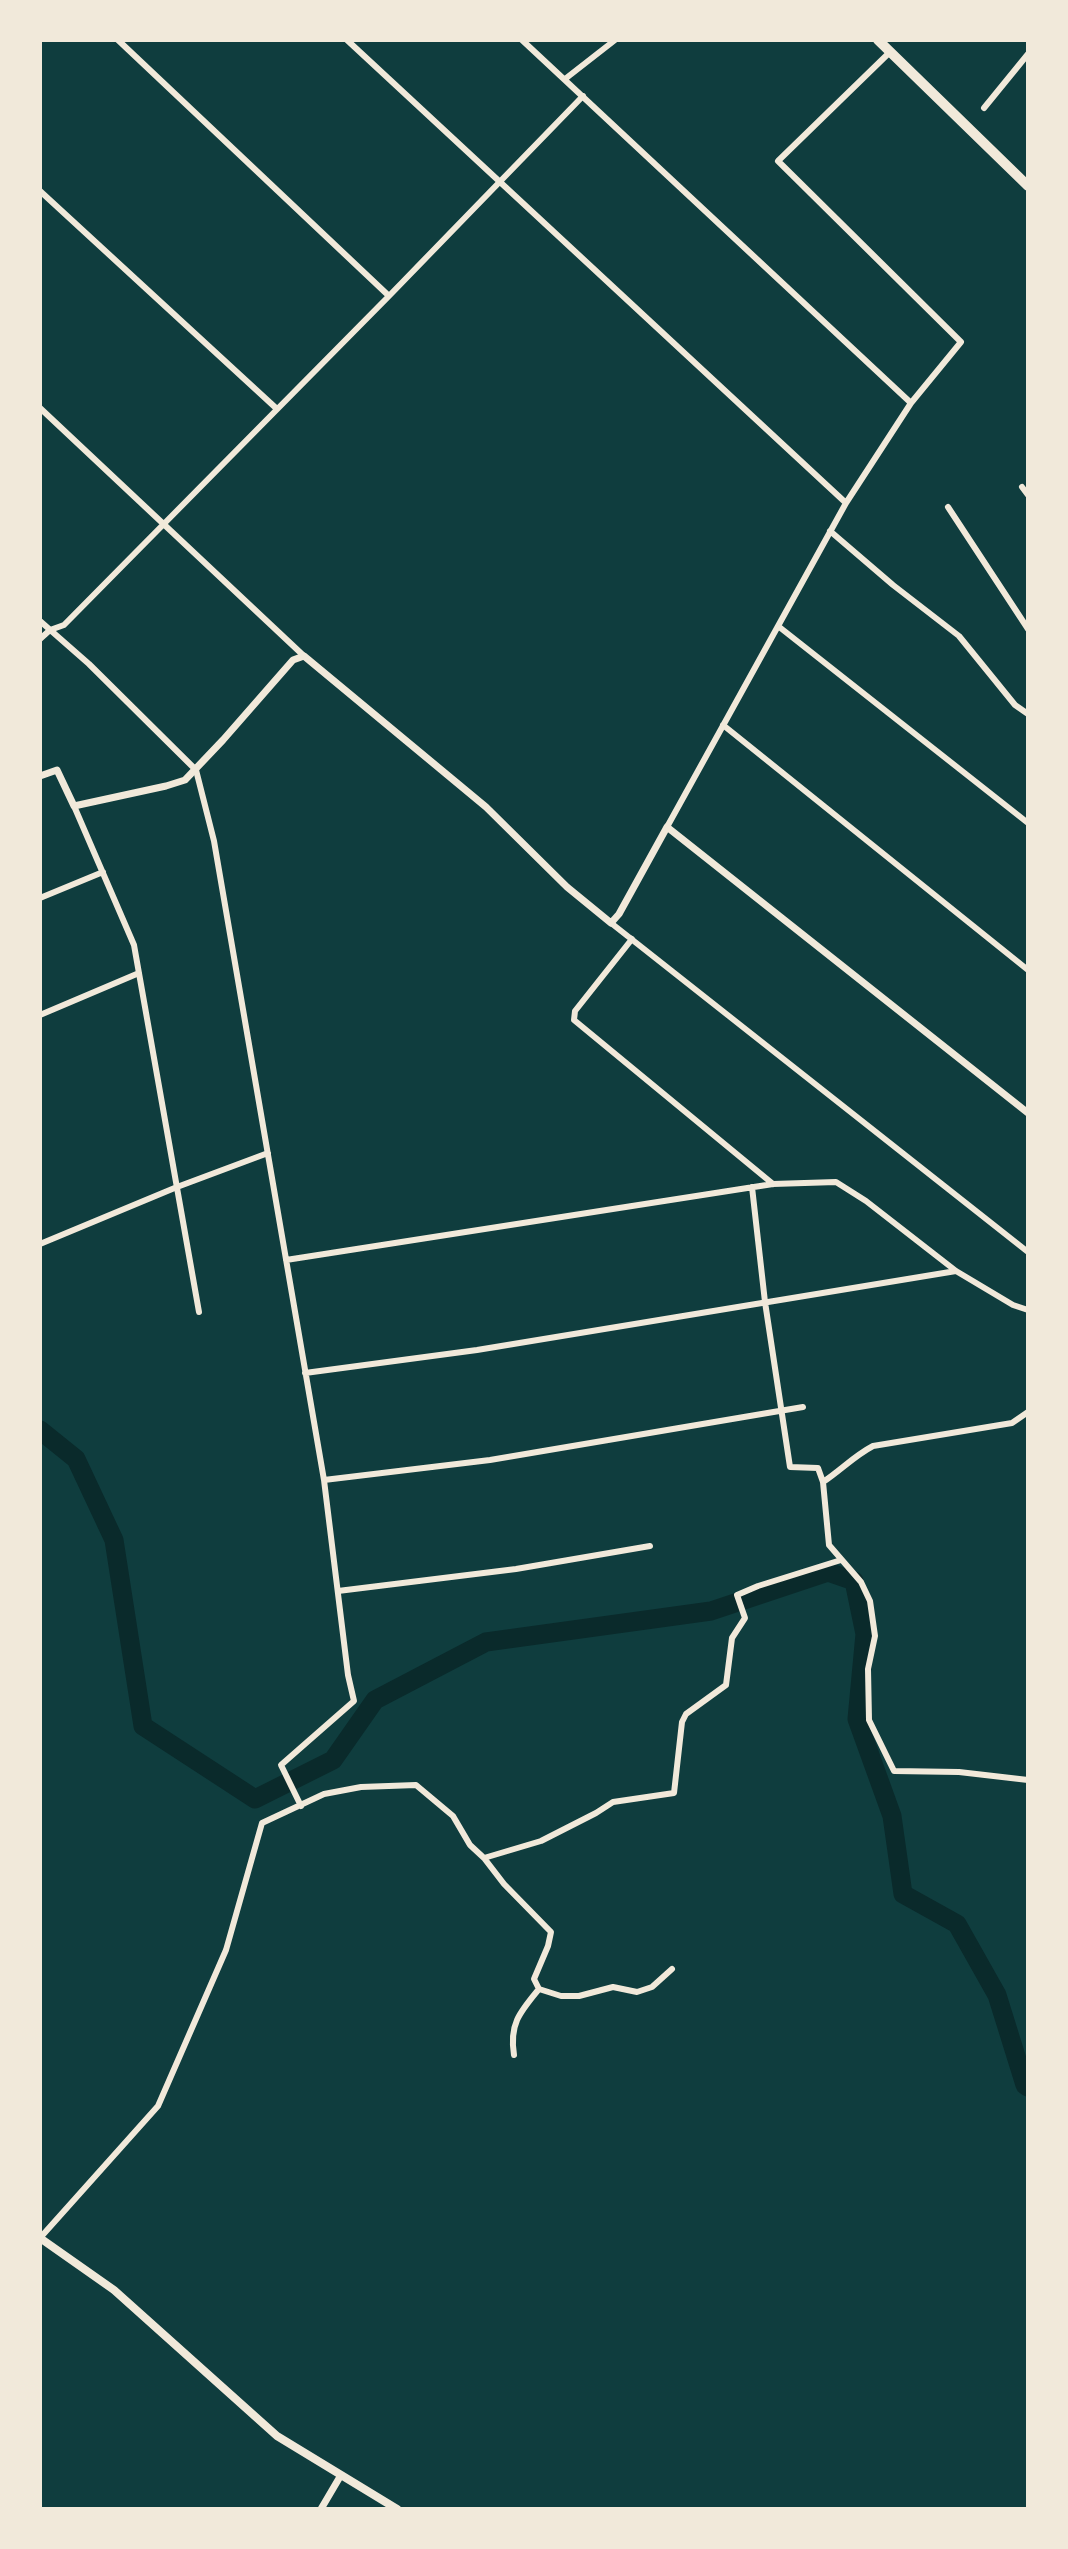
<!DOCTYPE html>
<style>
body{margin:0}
#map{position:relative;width:1068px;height:2549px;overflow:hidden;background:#0f3d3e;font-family:Lato,sans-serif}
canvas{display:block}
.frame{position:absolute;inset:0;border:42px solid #f1e9da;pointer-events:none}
</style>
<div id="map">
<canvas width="1068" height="2549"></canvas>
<div class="frame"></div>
</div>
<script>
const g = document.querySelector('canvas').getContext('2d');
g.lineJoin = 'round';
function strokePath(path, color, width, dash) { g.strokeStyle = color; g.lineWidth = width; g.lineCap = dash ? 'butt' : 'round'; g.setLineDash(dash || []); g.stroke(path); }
strokePath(new Path2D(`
 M40 1430 76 1459 114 1540 143 1726 255 1799 333 1760 375 1700 486 1642 711 1611 828 1572 854 1581 865 1634 857 1719 892 1816 903 1894 957 1924 997 1995 1025 2085 1028 2087`), '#0a2a2b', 19);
strokePath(new Path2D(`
 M118 40 389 296
 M347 40 846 503
 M522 40 911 403
 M565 79 615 40
 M984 108 1028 54
 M40 191 277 409
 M40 408 304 656
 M1022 487 1028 495
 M948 507 1028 629
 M830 531 893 585 959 636 1015 705 1028 714
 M40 621 89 664 196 770 214 841 324 1480 348 1675 354 1701 281 1765 301 1806
 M778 626 1028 823
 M40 639 50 630 64 625 389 296 583 96
 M723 725 1028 970
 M74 806 134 945 199 1312
 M667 827 846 503 911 403 961 342 778 161 890 52
 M40 898 103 872
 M611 923 1028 1252
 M632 939 575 1011 574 1020 773 1184
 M40 1015 139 973
 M752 1187 765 1302 790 1467 818 1468 823 1482 829 1545 861 1582 870 1601 875 1636 868 1669 869 1720 894 1771 959 1772 1028 1780
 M40 1244 177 1187 268 1153
 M286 1260 773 1184 836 1182 866 1201 956 1271 1013 1305 1028 1310
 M305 1373 477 1350 956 1271
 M324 1480 490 1460 803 1407
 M823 1482C841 1470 854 1456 873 1446L1012 1423 1028 1412
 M338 1591 516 1569 650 1546
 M484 1858 541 1841 596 1813 613 1802 674 1793 682 1722 686 1714 726 1685 732 1638 745 1618 737 1595 758 1586 841 1560
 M539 1989 561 1996H579L613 1987 637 1992 652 1987 672 1969
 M40 2238 158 2106 226 1950 262 1823 324 1794 361 1787 416 1785 453 1816 470 1845 484 1858 504 1884 551 1932 548 1946 534 1979 539 1989C520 2012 509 2024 514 2055`), '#f1e9da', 6);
strokePath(new Path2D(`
 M40 776 57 770 74 806 166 786 185 780 223 740 293 660 304 656 486 807 567 887 611 923 619 914 667 827 1028 1113
 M321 2509 341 2475`), '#f1e9da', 7);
strokePath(new Path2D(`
 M40 2238 114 2290 277 2436 397 2509`), '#f1e9da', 8);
strokePath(new Path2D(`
 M878 40 1028 186`), '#f1e9da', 10);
</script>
